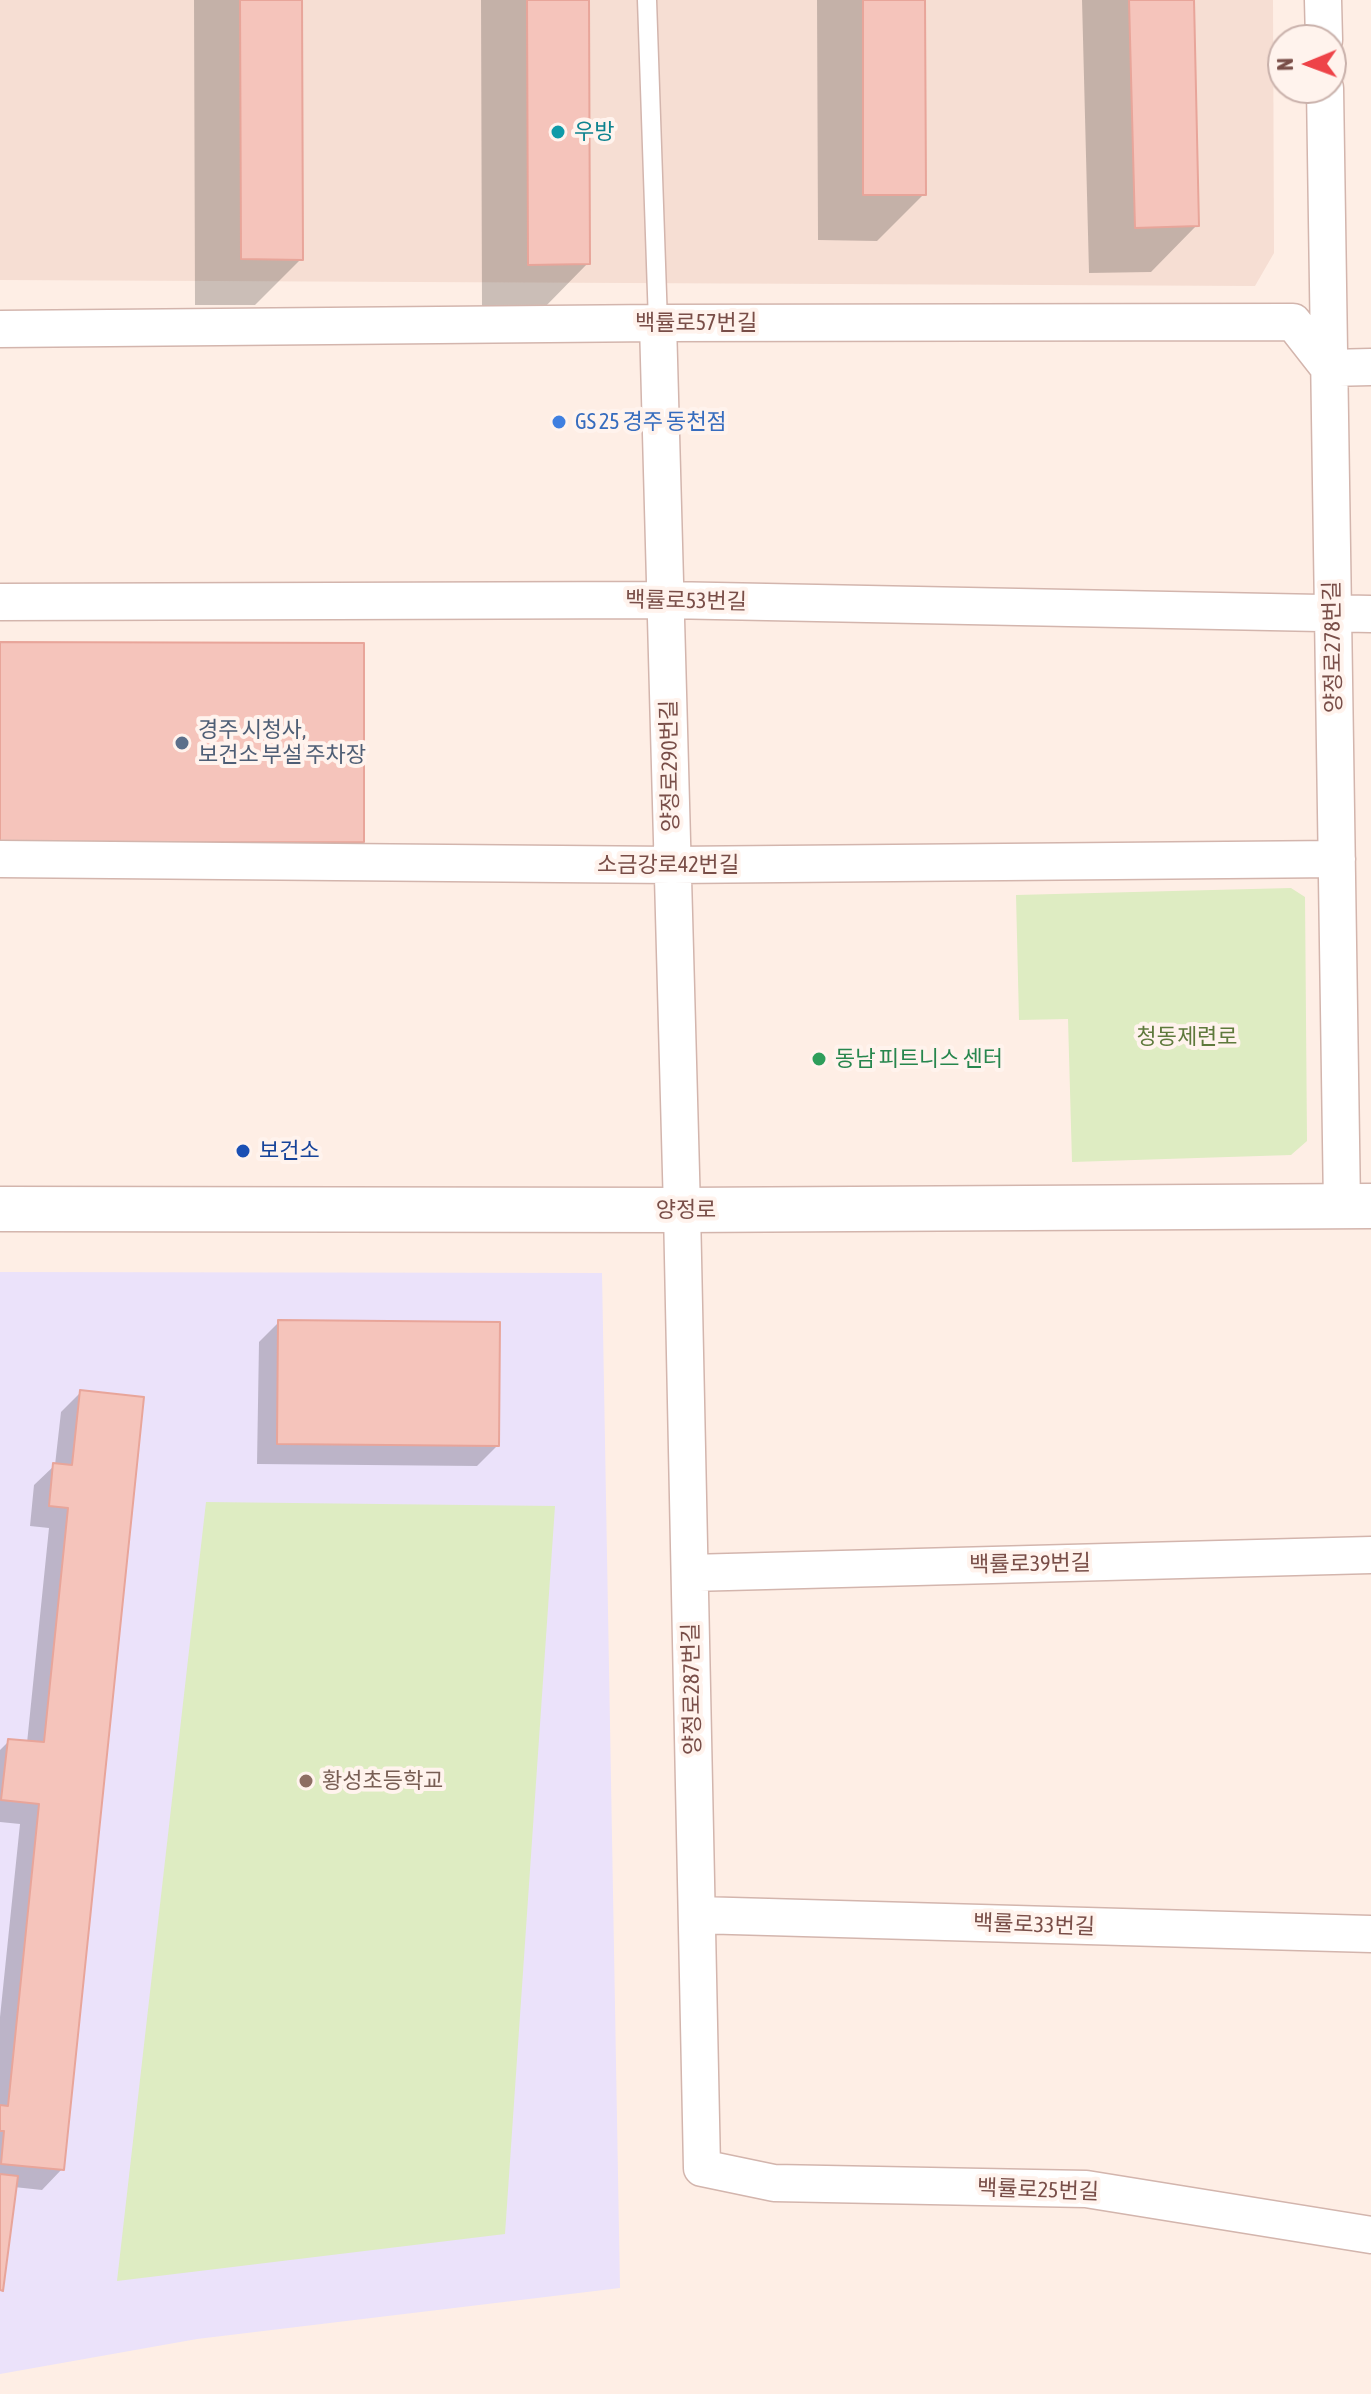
<!DOCTYPE html>
<meta charset="utf-8">
<style>
body{margin:0}
#map{position:relative;width:1371px;height:2394px;overflow:hidden;background:#feeee5;font-family:"Asap Condensed",sans-serif}
canvas{display:block}
.north{position:absolute;left:1267px;top:24px;width:80px;height:80px;box-sizing:border-box;background:#fff3ed;border:2px solid #c9b1ab;border-radius:50%;rotate:269deg;font-size:22px;font-weight:700;line-height:32px;text-align:center;color:#794e48}
.north::after{content:'';display:block;margin:auto;width:28px;height:36px;background:#ee4348;clip-path:polygon(50% 0,100% 100%,50% 72%,0 100%)}
</style>
<div id="map">
<canvas width="1371" height="2394"></canvas>
<div class="north">N</div>
</div>
<script>
const g = document.querySelector('canvas').getContext('2d');
g.lineJoin = 'round';
function paint(path, color) { g.fillStyle = color; g.fill(path, 'evenodd'); }
function strokePath(path, color, width, dash) { g.strokeStyle = color; g.lineWidth = width; g.lineCap = dash ? 'butt' : 'round'; g.setLineDash(dash || []); g.stroke(path); }
function write(font, color, halo, rows, align = 'center') {
  g.font = font + ' "Asap Condensed","Noto Sans KR",sans-serif'; g.lineWidth = 8; g.setLineDash([]); g.textBaseline = 'middle'; g.strokeStyle = halo; g.fillStyle = color; for (const [text, x, y, turn = 0] of rows) {
    g.save(); g.translate(x, y); g.rotate((+turn || 0) * Math.PI / 180); g.textAlign = isNaN(turn) ? turn : align; if (halo) g.strokeText(text, 0, 0); g.fillText(text, 0, 0); g.restore();
  }
}
paint(new Path2D(`
 M0 0H1273L1274 253 1255 286 0 280Z`), '#f6ded3');
paint(new Path2D(`
 M0 1272 602 1273 620 2288 197 2339 0 2374Z`), '#ebe2fa');
paint(new Path2D(`
 M1291 888 1305 897 1307 1141 1291 1155 1072 1162 1068 1019 1019 1020 1016 895Z
 M206 1502 555 1506 505 2234 117 2281Z`), '#deecc2');
paint(new Path2D(`
 M194 0H300L301 259 255 305H195Z
 M481 0H587L588 263 542 310H482Z
 M817 0H923L924 194 877 241 818 240Z
 M1082 0H1192L1197 225 1151 272 1089 273Z
 M0 644 362 842 336 867H0Z
 M279 1322 497 1446 477 1466 257 1464 259 1342Z
 M81 1392 62 2169 42 2190 14 2187 0 2291V2017L20 1824 0 1822V1750L9 1741 27 1743 49 1528 30 1526 34 1485 55 1465 61 1412Z`), '#0003');
const building = new Path2D(`
 M240 0H302L303 260 241 259Z
 M527 0H589L590 264 528 265Z
 M863 0H925L926 195H863Z
 M1129 0H1194L1199 226 1135 228Z
 M0 642 364 643V842L0 843Z
 M278 1320 500 1322 499 1446 277 1444Z
 M80 1390 144 1397 64 2170 1 2164 4 2131H0V2105L8 2106 39 1804 1 1800 8 1739 44 1742 68 1508 49 1506 53 1463 72 1465Z
 M0 2174 18 2176 3 2291 0 2290Z`);
paint(building, '#f5c4bb');
strokePath(building, '#e8a59a', 2);
const service = new Path2D(`
 M647 0 658 323`);
const minor = new Path2D(`
 M1323 0 1324 40
 M1325 88 1342 1206
 M658 323 682 1210 702 2168 774 2183 1086 2189 1371 2235
 M0 329 658 323 1293 322 1329 368 1371 367
 M0 602 666 600 1371 614
 M0 859 672 865 1337 859
 M690 1573 1371 1555
 M697 1915 1371 1934`);
const tertiary = new Path2D(`
 M0 1209 682 1210 1371 1206`);
strokePath(service, '#d3b5ad', 21);
strokePath(minor, '#d3b5ad', 39);
strokePath(tertiary, '#d3b5ad', 47);
strokePath(service, '#fff', 18);
strokePath(minor, '#fff', 36);
strokePath(tertiary, '#fff', 44);
for (const [x, y, r, color] of [
 [558,132,8,"#0f9aa8"],
 [559,422,8,"#3f7fe0"],
 [182,743,8,"#5c6f8a"],
 [819,1059,8,"#2e9e5b"],
 [243,1151,8,"#1a4fb4"],
 [306,1781,8,"#8d6e63"]
]) { const dot = new Path2D(); dot.arc(x, y, r, 0, 2 * Math.PI); g.fillStyle = color; g.fill(dot); strokePath(dot, '#fff3ed', 3); }
write('22px', '#0d838f', '#fff3ed', [
 ["우방",574,132]
], 'left');
write('22px', '#794e48', '#fff3ed', [
 ["백률로57번길",696,323],
 ["백률로53번길",686,601,1],
 ["양정로278번길",1333,647,-91],
 ["양정로290번길",670,766,-91],
 ["소금강로42번길",668,865],
 ["양정로",686,1210],
 ["백률로39번길",1030,1564,-1],
 ["양정로287번길",692,1689,-91],
 ["백률로33번길",1034,1925,2],
 ["백률로25번길",1038,2190,2]
]);
write('22px', '#366cbe', '#fff3ed', [
 ["GS 25 경주 동천점",575,422]
], 'left');
write('22px', '#4e5e75', '#fff3ed', [
 ["경주 시청사,",198,730],
 ["보건소 부설 주차장",198,755]
], 'left');
write('22px', '#5e793c', '#fff3ed', [
 ["청동제련로",1187,1037]
]);
write('22px', '#27864d', '#fff3ed', [
 ["동남 피트니스 센터",835,1059]
], 'left');
write('22px', '#164399', '#fff3ed', [
 ["보건소",259,1151]
], 'left');
write('22px', '#785e54', '#fff3ed', [
 ["황성초등학교",322,1781]
], 'left');
</script>
